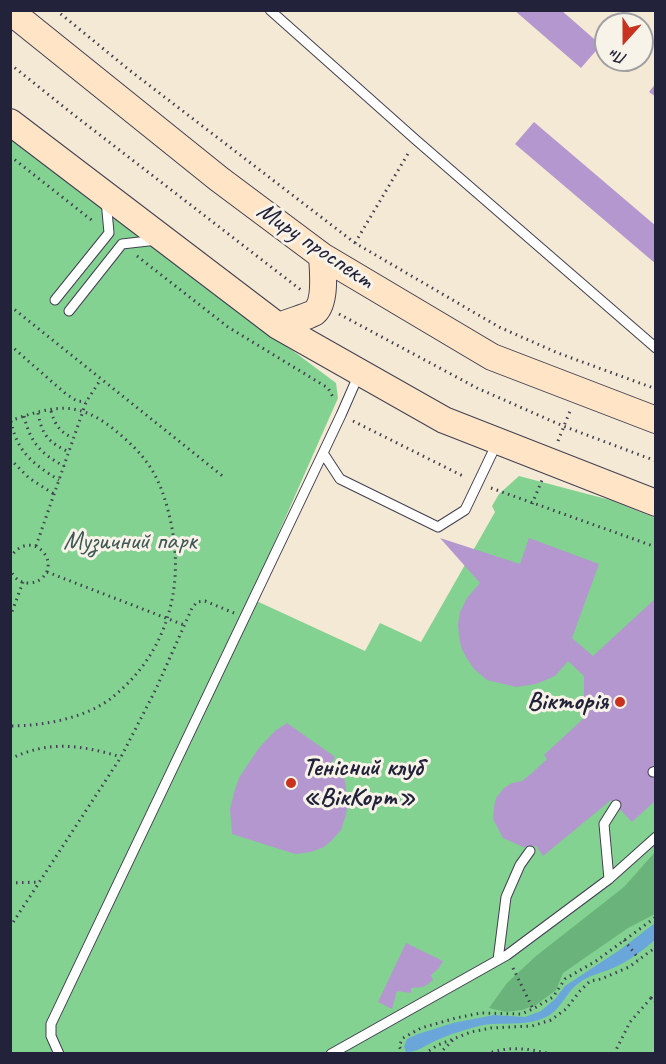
<!DOCTYPE html>
<meta charset="utf-8">
<style>
body{margin:0}
#map{position:relative;width:666px;height:1064px;overflow:hidden;background:#f4e9d5;font-family:Caveat,sans-serif}
canvas{display:block}
.frame{position:absolute;inset:0;border:12px solid #22223b;pointer-events:none}
.north{position:absolute;left:594px;top:12px;width:60px;height:60px;box-sizing:border-box;background:#f7f3e8;border:2px solid #a29fa3;border-radius:50%;rotate:201deg;font-size:16px;font-weight:700;line-height:24px;text-align:center;color:#22223b}
.north::after{content:'';display:block;margin:auto;width:21px;height:27px;background:#c8321e;clip-path:polygon(50% 0,100% 100%,50% 72%,0 100%)}
</style>
<div id="map">
<canvas width="666" height="1064"></canvas>
<div class="frame"></div>
<div class="north">Пн</div>
</div>
<script>
const g = document.querySelector('canvas').getContext('2d');
g.lineJoin = 'round';
function paint(path, color) { g.fillStyle = color; g.fill(path, 'evenodd'); }
function strokePath(path, color, width, dash) { g.strokeStyle = color; g.lineWidth = width; g.lineCap = dash ? 'butt' : 'round'; g.setLineDash(dash || []); g.stroke(path); }
function write(font, color, halo, rows, align = 'center') {
  g.font = font + ' Caveat,sans-serif'; g.lineWidth = 6; g.setLineDash([]); g.textBaseline = 'middle'; g.strokeStyle = halo; g.fillStyle = color; for (const [text, x, y, turn = 0] of rows) {
    g.save(); g.translate(x, y); g.rotate((+turn || 0) * Math.PI / 180); g.textAlign = isNaN(turn) ? turn : align; if (halo) g.strokeText(text, 0, 0); g.fillText(text, 0, 0); g.restore();
  }
}
paint(new Path2D(`
 M10 139 336 383 338 398 250 598 365 651 380 623 421 642 495 512 492 506 499 494 519 476 610 500 655 518V1053H11Z`), '#83d291');
paint(new Path2D(`
 M655 852V914L628 928 563 973 556 990 536 1005 522 1010 506 1012 489 1008 507 983 536 956 624 887Z`), '#6ab47b');
paint(new Path2D(`
 M655 923V940C642 951 629 961 613 968 602 973 589 975 579 983 565 993 561 1011 544 1018 528 1025 510 1023 493 1024 483 1024 471 1028 462 1031 451 1034 438 1039 427 1045 420 1049 415 1052 406 1052L404 1047 407 1039 418 1034 453 1023 494 1015 525 1017 541 1011 555 999 565 986 621 949Z`), '#6ba6db');
paint(new Path2D(`
 M514 10H561L601 45 581 68Z
 M656 83V97L649 92Z
 M534 122 656 226V264L515 144Z
 M440 538 520 564 529 538 599 564 572 638 593 656 656 598V763L650 769 656 776V800L632 822 611 800 543 856 536 846 523 847 503 838 493 819 494 807 496 798 504 788 512 783 522 781 532 773 547 759 544 755 584 718V676L568 661 555 676 536 684 516 687 487 680 474 669 466 657 461 647 459 636 458 624 460 612 467 598 480 583Z
 M287 723 335 757 329 768 338 767 344 777 348 799 346 815 341 830 332 840 324 847 311 852 295 854 232 834 230 809 235 789 240 776 259 748 275 731Z
 M406 943 443 961 439 968 431 975 433 980 428 984 423 987 411 988V993L397 991 392 1009 378 1002Z`), '#b497cf');
const service = new Path2D(`
 M270 10 416 140 656 348
 M55 300 109 233 106 200
 M69 311 122 244 157 240
 M359 374 341 415 323 453 340 479 438 527 465 510 497 443
 M653 772 656 771
 M609 879 604 824 616 805
 M498 960 506 897 520 865 530 851
 M59 1054 51 1036V1024L323 453
 M331 1054 507 955 609 879 656 837`);
const secondary = new Path2D(`
 M10 11 219 179 322 256 492 357 656 420
 M10 122 278 326 444 420 656 503
 M278 326C286 323 310 316 315 312 326 302 323 270 322 256`);
strokePath(service, '#424052', 11);
strokePath(secondary, '#424052', 28);
strokePath(new Path2D(`
 M56 10 128 69 355 243 499 327 558 353 656 389
 M10 64 74 115 301 290
 M10 156 94 222
 M355 243 409 152
 M137 256 228 327 328 388 334 399
 M10 306 225 478
 M339 314 477 388 563 426 656 461
 M10 345 66 394 77 401 86 402
 M51 411C55 425 60 432 73 438
 M38 413C42 435 48 442 69 452
 M24 416C30 442 41 454 64 466
 M10 421C29 414 53 406 73 409 92 412 110 425 124 438 153 463 163 486 171 523 185 589 166 653 114 696 88 718 43 726 10 726
 M11 421C17 452 33 464 59 480
 M353 421 465 477
 M558 441 570 411
 M10 459 29 478 54 494
 M491 488 656 547
 M532 504 542 480
 M36 546 83 411 86 402 101 379
 M10 558C29 527 63 560 41 579 37 582 33 583 28 583 19 583 14 577 10 570
 M47 572 184 625
 M10 617 23 582
 M10 759C48 740 82 745 121 757
 M10 883 40 882
 M10 927 121 757 156 689 192 608 197 602 205 601 234 613
 M624 940 639 959
 M513 968 533 1009
 M651 998 656 992
 M403 1054 399 1046 403 1038 421 1028 456 1018 481 1013 521 1014 533 1009 553 997 565 979 596 961 656 917
 M424 1054 438 1045 471 1032 491 1028 532 1026 551 1020 566 1009 580 991 590 981 601 979 629 967 656 947
 M439 1054 453 1040
 M486 1054C508 1046 528 1048 550 1054
 M614 1054 630 1022 651 998 656 1002`), '#424052', 3, [1.5, 4.5]);
strokePath(service, '#fff', 9);
strokePath(secondary, '#ffe4c6', 26);
for (const [x, y, r, color] of [
 [620,702,6,"#c8321e"],
 [291,783,6,"#c8321e"]
]) { const dot = new Path2D(); dot.arc(x, y, r, 0, 2 * Math.PI); g.fillStyle = color; g.fill(dot); strokePath(dot, '#f7f3e8', 2); }
write('26px', '#22223b', '#f7f3e8', [
 ["Миру проспект",315,246,34]
]);
write('26px', '#3f5755', '#f7f3e8', [
 ["Музичний парк",130,542]
]);
write('bold 26px', '#22223b', '#f7f3e8', [
 ["Вікторія",608,702],
 ["Тенісний клуб",303,768,"left"],
 ["«ВікКорт»",303,798,"left"]
], 'right');
</script>
